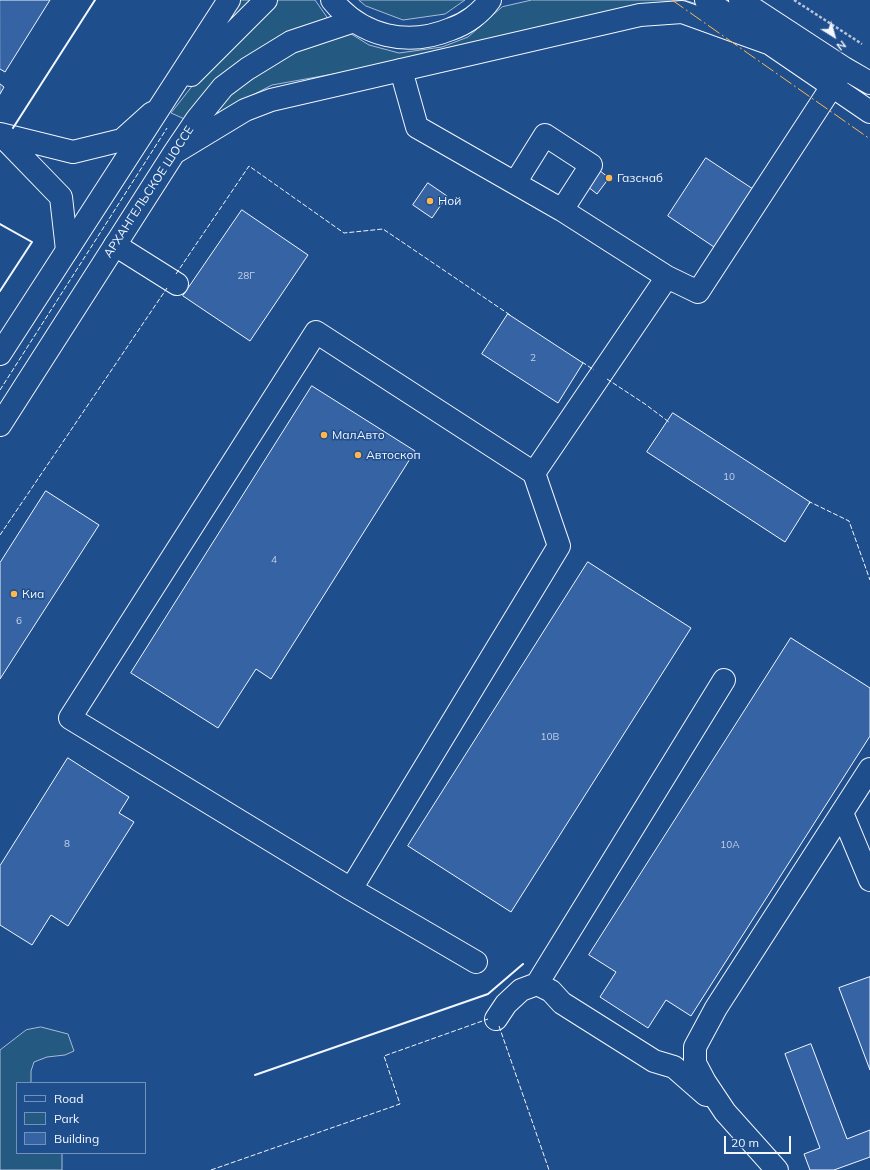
<!DOCTYPE html>
<meta charset="utf-8">
<style>
body{margin:0}
#map{position:relative;width:870px;height:1170px;overflow:hidden;background:#1f4e8c;font-family:Mulish,sans-serif}
canvas{display:block}
.legend{position:absolute;left:16px;top:1082px;width:130px;height:72px;box-sizing:border-box;background:#1f4e8c;border:1px solid #7391ba;margin:0;padding:5px 7px;list-style:none;font-size:12px;color:#f2f6ff}
.legend li{display:flex;align-items:center;gap:8px;height:20px}
.legend b{width:20px;border:1px solid #7391ba}
.north{position:absolute;left:814px;top:16px;width:40px;height:40px;-webkit-text-stroke:3px #1f4e8c;paint-order:stroke;rotate:143deg;font-size:11px;font-weight:700;line-height:16px;text-align:center;color:#f2f6ff}
.north::after{content:'';display:block;margin:auto;width:14px;height:18px;background:#f2f6ff;clip-path:polygon(50% 0,100% 100%,50% 72%,0 100%)}
.scale{position:absolute;left:724px;top:1136px;width:67px;height:18px;box-sizing:border-box;border:2px solid #f2f6ff;border-top:0;padding-left:5px;font-size:12px;line-height:14px;white-space:nowrap;color:#f2f6ff;-webkit-text-stroke:3px #1f4e8c;paint-order:stroke}
</style>
<div id="map">
<canvas width="870" height="1170"></canvas>
<ul class="legend">
<li><b style="height:5px;background:#1f4e8c"></b>Road</li>
<li><b style="height:11px;background:#245a82"></b>Park</li>
<li><b style="height:11px;background:#3563a3"></b>Building</li>
</ul>
<div class="north">N</div>
<div class="scale">20 m</div>
</div>
<script>
const g = document.querySelector('canvas').getContext('2d');
g.lineJoin = 'round';
function paint(path, color) { g.fillStyle = color; g.fill(path, 'evenodd'); }
function strokePath(path, color, width, dash) { g.strokeStyle = color; g.lineWidth = width; g.lineCap = dash ? 'butt' : 'round'; g.setLineDash(dash || []); g.stroke(path); }
function write(font, color, halo, rows, align = 'center') {
  g.font = font + ' Mulish,sans-serif'; g.lineWidth = 3; g.setLineDash([]); g.textBaseline = 'middle'; g.strokeStyle = halo; g.fillStyle = color; for (const [text, x, y, turn = 0] of rows) {
    g.save(); g.translate(x, y); g.rotate((+turn || 0) * Math.PI / 180); g.textAlign = isNaN(turn) ? turn : align; if (halo) g.strokeText(text, 0, 0); g.fillText(text, 0, 0); g.restore();
  }
}
const green = new Path2D(`
 M239 0H252L217 36Z
 M274 0H315L329 20 189 121 171 113 204 71Z
 M359 0H465L445 14 403 20 366 6Z
 M532 0H684L707 7 272 85 210 117 228 91 290 46 348 32 369 45 399 53 442 47 468 37 502 7Z
 M41 1027 68 1034 74 1051 65 1055 47 1057 34 1062 31 1071V1083H17V1153H62V1170H0V1050L26 1030Z`);
paint(green, '#245a82');
strokePath(green, '#a8bbd7', 1);
const building = new Path2D(`
 M0 0H50L5 72 0 69Z
 M0 84 4 87 0 94Z
 M706 158 756 191 717 249 668 216Z
 M599 170 609 178 597 194 587 186Z
 M428 183 447 196 432 218 413 205Z
 M242 210 308 255 250 341 183 296Z
 M508 314 583 363 558 403 482 354Z
 M312 386 415 451 271 679 256 669 218 728 131 673Z
 M673 413 810 502 785 542 647 452Z
 M46 491 99 525 0 679V563Z
 M588 562 691 628 511 912 408 846Z
 M791 638 870 688V736L691 1016 666 1000 648 1028 600 997 616 972 589 955Z
 M68 758 129 797 119 813 134 822 68 926 51 915 32 945 0 925V866Z
 M870 977V1070L839 988Z
 M811 1044 847 1139 870 1130V1157L834 1170H810L804 1154 820 1148 785 1054Z`);
paint(building, '#3563a3');
strokePath(building, '#f2f6ff', 1);
const minor = new Path2D(`
 M401 70 417 127 562 210 667 277 698 292 842 71
 M0 134 73 152 122 140 152 113
 M0 134 61 197 67 250
 M515 183 545 135 591 165 562 210
 M115 245 177 284
 M534 473 667 277
 M842 813 870 880
 M351 889 70 718 316 332 534 473 559 546 351 889 476 962
 M537 984 724 680
 M496 1019 506 1004 521 990 537 984 551 991 562 1003 654 1061 674 1067 706 1095
 M777 1170 725 1112 705 1082 695 1063V1047L716 1008 870 769`);
const major = new Path2D(`
 M332 0C362 37 408 47 451 29 466 24 481 13 490 0
 M706 0 870 112
 M740 0 844 68 870 83
 M191 75 266 0
 M174 153 245 110 271 100 640 15 682 12 768 43
 M0 354 229 0
 M0 425 174 153 197 119 223 87 247 69 291 42 354 21`);
strokePath(minor, '#f2f6ff', 24);
strokePath(major, '#f2f6ff', 24);
strokePath(new Path2D(`
 M794 0 862 44`), '#b3c4dc', 2.5, [3, 2]);
strokePath(minor, '#1f4e8c', 22);
strokePath(major, '#1f4e8c', 22);
strokePath(new Path2D(`
 M176 274 249 166 344 233 383 229 510 315
 M582 362 594 370
 M607 379 645 404 669 422
 M0 390 167 128
 M809 504 810 502 849 521 870 580
 M0 535 167 288
 M499 1026 549 1170
 M211 1170 400 1104 384 1056 488 1019`), '#f2f6ff', 1, [5, 2]);
strokePath(new Path2D(`
 M13 128 95 0
 M0 224 32 242 0 291
 M255 1075 488 994 523 964`), '#f2f6ff', 2);
strokePath(new Path2D(`
 M672 0 870 139`), '#ffb74d', 1, [14, 3, 2, 3]);
for (const [x, y, r, color] of [
 [609,178,4,"#ffb74d"],
 [430,201,4,"#ffb74d"],
 [324,435,4,"#ffb74d"],
 [358,455,4,"#ffb74d"],
 [14,594,4,"#ffb74d"]
]) { const dot = new Path2D(); dot.arc(x, y, r, 0, 2 * Math.PI); g.fillStyle = color; g.fill(dot); strokePath(dot, '#1f4e8c', 1.5); }
write('10px', '#c3d1e8', null, [
 ["28Г",246,276],
 ["2",533,358],
 ["10",729,477],
 ["4",274,560],
 ["6",19,621],
 ["10В",550,737],
 ["8",67,844],
 ["10А",730,845]
]);
write('12px', '#f2f6ff', '#1f4e8c', [
 ["Газснаб",617,178],
 ["Ной",438,201],
 ["МалАвто",332,435],
 ["Автоскоп",366,455],
 ["Киа",22,594]
], 'left');
write('12px', '#f2f6ff', '#1f4e8c', [
 ["АРХАНГЕЛЬСКОЕ ШОССЕ",149,192,-57]
]);
</script>
